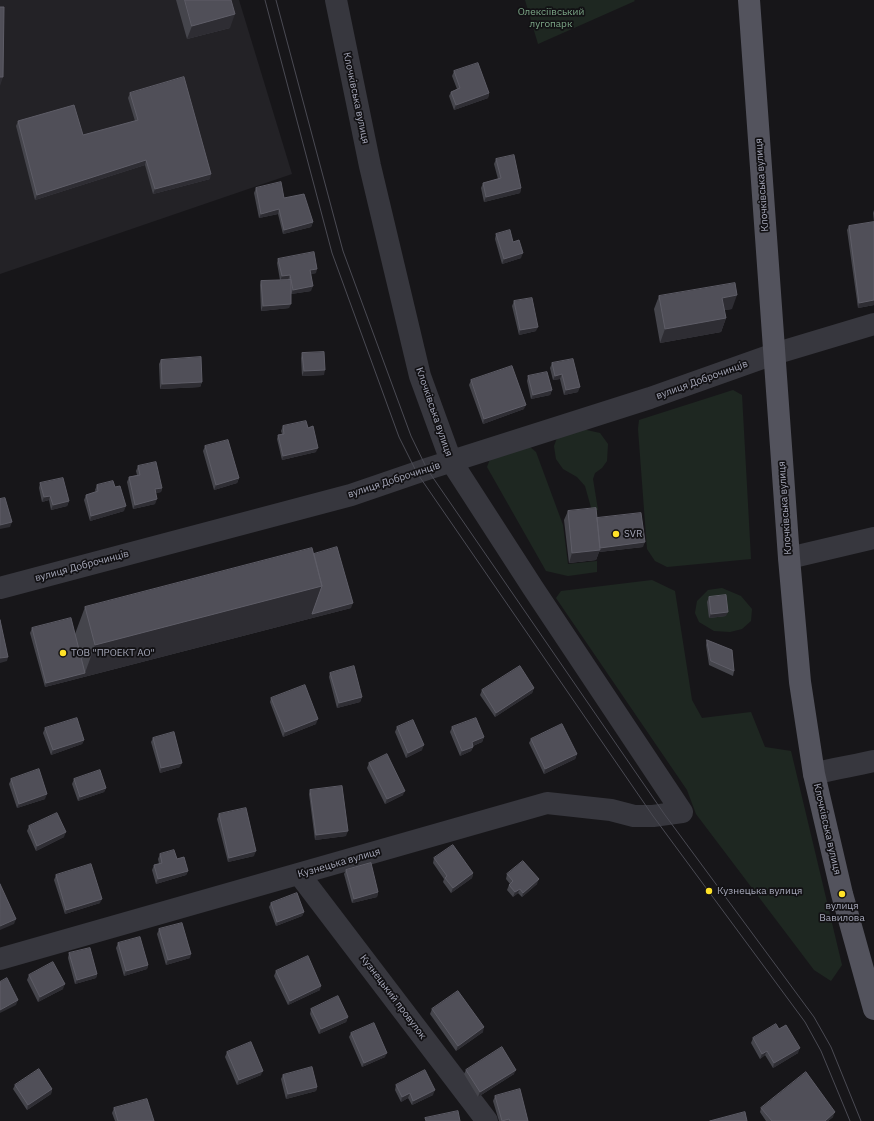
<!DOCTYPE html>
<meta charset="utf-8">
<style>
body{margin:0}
canvas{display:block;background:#171619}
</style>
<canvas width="874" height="1121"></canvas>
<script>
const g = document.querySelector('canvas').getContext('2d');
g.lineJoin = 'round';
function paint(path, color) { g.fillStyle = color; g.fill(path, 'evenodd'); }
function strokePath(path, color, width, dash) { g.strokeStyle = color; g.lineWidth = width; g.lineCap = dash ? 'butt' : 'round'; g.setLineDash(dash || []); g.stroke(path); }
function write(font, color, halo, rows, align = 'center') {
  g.font = font + ' "IBM Plex Sans",sans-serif'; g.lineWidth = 3.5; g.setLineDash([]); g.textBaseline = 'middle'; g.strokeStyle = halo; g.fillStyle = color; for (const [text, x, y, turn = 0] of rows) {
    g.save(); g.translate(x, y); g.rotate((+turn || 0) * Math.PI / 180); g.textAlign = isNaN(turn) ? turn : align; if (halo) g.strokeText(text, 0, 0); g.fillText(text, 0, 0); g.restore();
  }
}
paint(new Path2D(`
 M0 0H239L292 174 0 274Z`), '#232226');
paint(new Path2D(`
 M525 0H634L635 1 538 44Z
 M733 390 742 395 751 559 667 567 655 561 647 549 638 429 639 420Z
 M582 429 600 433 608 444 607 461 602 468 595 473 593 479 598 510 592 511 585 486 577 477 563 469 556 459 554 446 557 438Z
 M530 447 536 452 563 525 568 564 597 561V572L568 576 546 571 487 467 490 459Z
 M652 580 675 591 692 700 702 718 751 712 765 747 791 751 842 965 831 981 814 970 696 814 687 790 556 598 561 591Z
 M722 588 741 596 752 609 751 621 742 629 730 632 714 631 699 622 695 613 697 601 708 590Z`), '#1e2721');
strokePath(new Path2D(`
 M789 558 874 538
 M0 588 351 495 427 469 650 398 774 354 874 324
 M814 774C834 768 854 766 874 761
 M299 874 487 1121
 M0 959 547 803 611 810 634 816H653L682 812 533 588 451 461 420 376 370 166 336 0`), '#37373e', 22);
strokePath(new Path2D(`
 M749 0 789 558 800 682 814 774 842 894 874 1009`), '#53535d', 22);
strokePath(new Path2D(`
 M265 0 332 253 399 437 417 473 653 816 805 1022 821 1051 850 1121
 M276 0 343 251 411 436 427 469 665 815 814 1017 831 1047 861 1121`), '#4a4a53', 1);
paint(new Path2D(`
 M176 0H231L230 28 187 39Z
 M454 71 489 93 488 98 454 110 449 96 451 92 457 89 452 76Z
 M130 93 210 179 153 194 145 165 35 200 16 126 18 121 83 135 135 121 128 98Z
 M496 159 521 188 520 193 484 202 481 188 483 183 498 179 494 164Z
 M256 188 284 198 313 222 311 227 283 234 278 214 259 218 254 193Z
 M874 210V305L858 308 847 230 849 226 874 222 873 213Z
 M496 234 513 242 521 258 502 264 495 239Z
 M278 259 316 273 311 274V291L291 294V291L289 308 261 311 260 285 261 281 280 280 277 263Z
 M659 296 732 309 724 310 726 318 721 332 660 343 654 309Z
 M514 301 536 331 519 335 512 306Z
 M302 353 324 375 302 376 301 358Z
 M161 360 202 382 200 387 160 389 159 364Z
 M552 363 578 392 564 395 560 379 553 380 550 368Z
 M528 376 552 390 550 395 531 399 527 381Z
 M471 380 524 409 483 424 469 385Z
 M283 426 308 428 316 452 282 460 277 439 278 435 282 434 281 431Z
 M205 446 239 478 237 483 214 490 203 451Z
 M138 466 162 488 161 492 156 493 155 504 133 509 127 482 129 477 137 475 136 471Z
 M40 483 69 501 67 506 51 510 49 500 42 502 39 488Z
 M97 485 115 487 124 511 90 521 84 500 86 495 96 492 95 490Z
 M568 511 597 518 643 547 599 552 596 560 569 563 564 520Z
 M314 554 351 608 45 687 30 633 32 628 75 634 85 607Z
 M709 597 726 616 709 618 707 602Z
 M707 640 734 671 733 676 709 665 706 645Z
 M330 673 362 697 360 702 337 708 329 677Z
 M534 688 532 693 495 717 480 695 482 690Z
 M271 698 316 724 283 737 270 702Z
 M397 727 422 750 406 758 395 732Z
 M452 727 484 737 482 742 473 746V747L471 751 460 756 450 732Z
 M45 728 84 740 82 744 51 755 43 733Z
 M153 738 180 767 160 773 151 742Z
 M531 739 577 754 575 759 544 774 529 743Z
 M369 763 403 795 385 804 367 768Z
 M11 779 45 799 17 808 9 784Z
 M74 779 106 788 104 792 78 801 72 784Z
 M310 790 346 836 315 840 309 794Z
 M219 814 254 856 228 862 217 819Z
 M29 826 64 837 36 851 27 831Z
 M160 854 188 871 186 875 156 884 152 870 154 865 159 864 158 859Z
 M434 858 473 873 472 878 451 893 443 882 444 879 433 863Z
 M346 870 378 892 377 897 352 903 344 874Z
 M507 874 537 884 522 897 518 893 513 897 507 890 509 885 510 884 506 879Z
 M56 875 100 903 65 914 54 880Z
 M271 903 304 912 302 916 276 926 269 907Z
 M159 929 190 958 166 965 157 934Z
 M118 943 148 965 147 969 124 976 116 948Z
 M69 953 97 974 96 978 75 984 68 958Z
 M276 971 320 990 288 1005 274 976Z
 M29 975 63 989 38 1002 27 980Z
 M311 1009 348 1017 346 1022 319 1034 310 1014Z
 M432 1009 483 1032 456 1051 430 1014Z
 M779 1029 798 1053 773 1068 765 1055 760 1059 751 1043 753 1038Z
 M351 1033 385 1057 362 1067 349 1037Z
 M227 1052 261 1075 237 1085 225 1057Z
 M466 1070 514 1074 478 1097 464 1074Z
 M283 1075 317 1087 316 1091 286 1099 281 1079Z
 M15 1085 52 1089 51 1094 27 1110 13 1089Z
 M396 1085 433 1095 412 1105 408 1098 401 1102 395 1090Z
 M495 1096 528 1121H499L493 1101Z
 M114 1108 154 1121H115L112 1113Z
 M761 1108 833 1117 828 1121H766L760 1112Z`), '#45454c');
paint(new Path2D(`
 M235 14 230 28 187 39 192 26Z
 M0 77H3L0 86Z
 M489 93 488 98 454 110 456 105Z
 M146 160 145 165 35 200 37 195Z
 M211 174 210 179 153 194 155 189Z
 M521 188 520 193 484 202 486 197Z
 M279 209 278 214 259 218 261 214Z
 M313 222 311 227 283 234 284 230Z
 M523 253 521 258 502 264 504 259Z
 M317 269 316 273 309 275 310 270Z
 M290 275 288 280 280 281 282 276Z
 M313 286 311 291 291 294 293 290Z
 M737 295 732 309 717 311 722 298Z
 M874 300V305L858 308 859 303Z
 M291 304 289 308 261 311 263 306Z
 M726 318 721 332 660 343 665 329Z
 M538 327 536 331 519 335 520 330Z
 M325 370 324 375 302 376 304 371Z
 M562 374 560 379 553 380 555 376Z
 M202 382 200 387 160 389 162 384Z
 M580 387 578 392 564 395 566 390Z
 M552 390 550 395 531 399 533 395Z
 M526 405 524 409 483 424 484 419Z
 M318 448 316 452 282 460 283 456Z
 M239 478 237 483 214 490 216 485Z
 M162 488 161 492 153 494 155 489Z
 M50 496 49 500 42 502 44 497Z
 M157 499 155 504 133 509 135 505Z
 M69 501 67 506 51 510 53 505Z
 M126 506 124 511 90 521 91 516Z
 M12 522 10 527 0 529V525Z
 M645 542 643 547 599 552 596 560 569 563 572 553 597 548Z
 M322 586 353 603 351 608 45 687 46 683 85 673 95 645Z
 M728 612 726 616 709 618 711 614Z
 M8 657 7 661 0 663V658Z
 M534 688 532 693 495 717 496 713Z
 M362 697 360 702 337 708 339 703Z
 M318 719 316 724 283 737 285 732Z
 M484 737 482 742 470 747 472 742Z
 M84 740 82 744 51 755 53 750Z
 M424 745 422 750 406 758 408 753Z
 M473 747 471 751 460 756 462 751Z
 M577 754 575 759 544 774 545 769Z
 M182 763 180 767 160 773 161 768Z
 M106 788 104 792 78 801 80 797Z
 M405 791 403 795 385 804 387 799Z
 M47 794 45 799 17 808 19 804Z
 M348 831 346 836 315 840 316 835Z
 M66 832 64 837 36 851 37 846Z
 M256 851 254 856 228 862 229 858Z
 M188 871 186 875 156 884 158 879Z
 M473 873 472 878 451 893 453 888Z
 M539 879 537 884 522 897 523 893Z
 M520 889 518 893 513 897 515 892Z
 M378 892 377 897 352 903 354 899Z
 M102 899 100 903 65 914 66 910Z
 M304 912 302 916 276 926 277 922Z
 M16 919 14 924 0 930V926Z
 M191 954 190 958 166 965 168 960Z
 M148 965 147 969 124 976 126 971Z
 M97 974 96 978 75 984 77 980Z
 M65 984 63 989 38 1002 40 997Z
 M321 986 320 990 288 1005 290 1001Z
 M18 1000 16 1005 0 1013V1010Z
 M348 1017 346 1022 319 1034 321 1029Z
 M484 1027 483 1032 456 1051 458 1046Z
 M800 1048 798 1053 773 1068 774 1063Z
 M767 1051 765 1055 760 1059 762 1054Z
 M387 1053 385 1057 362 1067 364 1063Z
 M516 1070 514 1074 478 1097 480 1092Z
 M263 1071 261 1075 237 1085 239 1080Z
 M317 1087 316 1091 286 1099 288 1094Z
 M52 1089 51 1094 27 1110 28 1105Z
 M435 1090 433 1095 412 1105 413 1101Z
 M410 1093 408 1098 401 1102 402 1097Z
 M835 1112 833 1117 828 1121H825Z`), '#2e2d33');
const building = new Path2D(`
 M185 0H231L235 14 192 26Z
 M0 7H4L3 77H0Z
 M478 63 489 93 456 105 451 92 460 88 454 71Z
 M184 77 211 174 155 189 146 160 37 195 18 121 74 105 83 135 138 120 130 93Z
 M514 155 521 188 486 197 483 183 501 178 496 159Z
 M281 182 284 198 304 194 313 222 284 230 279 209 261 214 256 188Z
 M874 222V300L859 303 849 226Z
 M510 230 513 242 519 240 523 253 504 259 496 234Z
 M314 252 317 269 310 270 313 286 293 290 290 275 282 276 278 259Z
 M291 280V304L263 306 261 281Z
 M735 283 737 295 722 298 726 318 665 329 659 296Z
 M532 298 538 327 520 330 514 301Z
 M324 352 325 370 304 371 302 353Z
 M201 357 202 382 162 384 161 360Z
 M573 359 580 387 566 390 562 374 555 376 552 363Z
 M512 366 526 405 484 419 471 380Z
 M547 372 552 390 533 395 528 376Z
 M306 421 308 428 313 426 318 448 283 456 278 435 284 434 283 426Z
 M228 440 239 478 216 485 205 446Z
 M156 462 162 488 155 489 157 499 135 505 129 477 140 475 138 466Z
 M63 478 69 501 53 505 50 496 44 497 40 483Z
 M113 481 115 487 120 486 126 506 91 516 86 495 98 491 97 485Z
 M5 498 12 522 0 525V499Z
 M596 508 600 550 572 553 568 511Z
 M641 513 645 542 600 548 597 518Z
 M337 547 353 603 312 614 322 586 314 554Z
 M312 548 322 586 95 645 85 607Z
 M726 595 728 612 711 614 709 597Z
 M71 618 85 673 46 683 32 628Z
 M0 620 8 657 0 658Z
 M707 640 732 650 734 671 711 661Z
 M354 666 362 697 339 703 330 673Z
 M520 666 534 688 496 713 482 690Z
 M305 685 318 719 285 732 271 698Z
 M77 718 84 740 53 750 45 728Z
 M476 718 484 737 472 742 473 747 462 751 452 727Z
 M413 720 424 745 408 753 397 727Z
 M562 724 577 754 545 769 531 739Z
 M174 732 182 763 161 768 153 738Z
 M387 754 405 791 387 799 369 763Z
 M39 769 47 794 19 804 11 779Z
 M100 770 106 788 80 797 74 779Z
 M342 786 348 831 316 835 310 790Z
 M246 808 256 851 229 858 219 814Z
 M57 813 66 832 37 846 29 826Z
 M453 845 473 873 453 888 445 878 447 876 434 858Z
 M174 850 177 859 184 857 188 871 158 879 154 865 162 863 160 854Z
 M523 861 539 879 523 893 520 889 515 892 509 885 513 881 507 874Z
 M371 863 378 892 354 899 346 870Z
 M91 864 102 899 66 910 56 875Z
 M0 884 16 919 0 926Z
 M297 893 304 912 277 922 271 903Z
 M182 923 191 954 168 960 159 929Z
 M140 937 148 965 126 971 118 943Z
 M90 948 97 974 77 980 69 953Z
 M308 956 321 986 290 1001 276 971Z
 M53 962 65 984 40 997 29 975Z
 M7 978 18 1000 0 1010V982Z
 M458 991 484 1027 458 1046 432 1009Z
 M338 996 348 1017 321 1029 311 1009Z
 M374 1023 387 1053 364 1063 351 1033Z
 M776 1024 779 1029 786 1025 800 1048 774 1063 767 1051 762 1054 753 1038Z
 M251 1042 263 1071 239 1080 227 1052Z
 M502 1047 516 1070 480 1092 466 1070Z
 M312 1067 317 1087 288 1094 283 1075Z
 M39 1069 52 1089 28 1105 15 1085Z
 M425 1070 435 1090 413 1101 410 1093 402 1097 396 1085Z
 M806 1072 835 1112 825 1121H772L761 1108Z
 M520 1089 528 1121H510L509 1119 502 1121 495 1096Z
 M147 1099 154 1121H118L114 1108Z
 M458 1111 460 1121H426L425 1118Z
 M745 1112 747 1121H710Z`);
paint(building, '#504f58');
strokePath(building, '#5e5d67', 1);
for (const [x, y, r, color] of [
 [616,534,4,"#ffe228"],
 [63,653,4,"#ffe228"],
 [709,891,4,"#ffe228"],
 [842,894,4,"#ffe228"]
]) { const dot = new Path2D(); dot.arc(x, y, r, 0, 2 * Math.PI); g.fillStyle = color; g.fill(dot); strokePath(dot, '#121114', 1.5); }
write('10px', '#7ca787', '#121114', [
 ["Олексіївський",551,12],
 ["лугопарк",551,24]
]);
write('10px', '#a7a9ba', '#121114', [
 ["Клочківська вулиця",356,98,78],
 ["Клочківська вулиця",762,185,-94],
 ["вулиця Доброчинців",702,380,-20],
 ["Клочківська вулиця",434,412,71],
 ["вулиця Доброчинців",394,480,-18],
 ["Клочківська вулиця",785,508,-94],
 ["вулиця Доброчинців",82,566,-15],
 ["Клочківська вулиця",827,829,77],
 ["Кузнецька вулиця",339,863,-16],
 ["Кузнецький провулок",393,997,53]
]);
write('10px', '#a7a9ba', '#121114', [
 ["SVR",624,534],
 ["ТОВ \"ПРОЕКТ АО\"",71,653],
 ["Кузнецька вулиця",717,891],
 ["вулиця",842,906,"center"],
 ["Вавилова",842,918,"center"]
], 'left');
</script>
